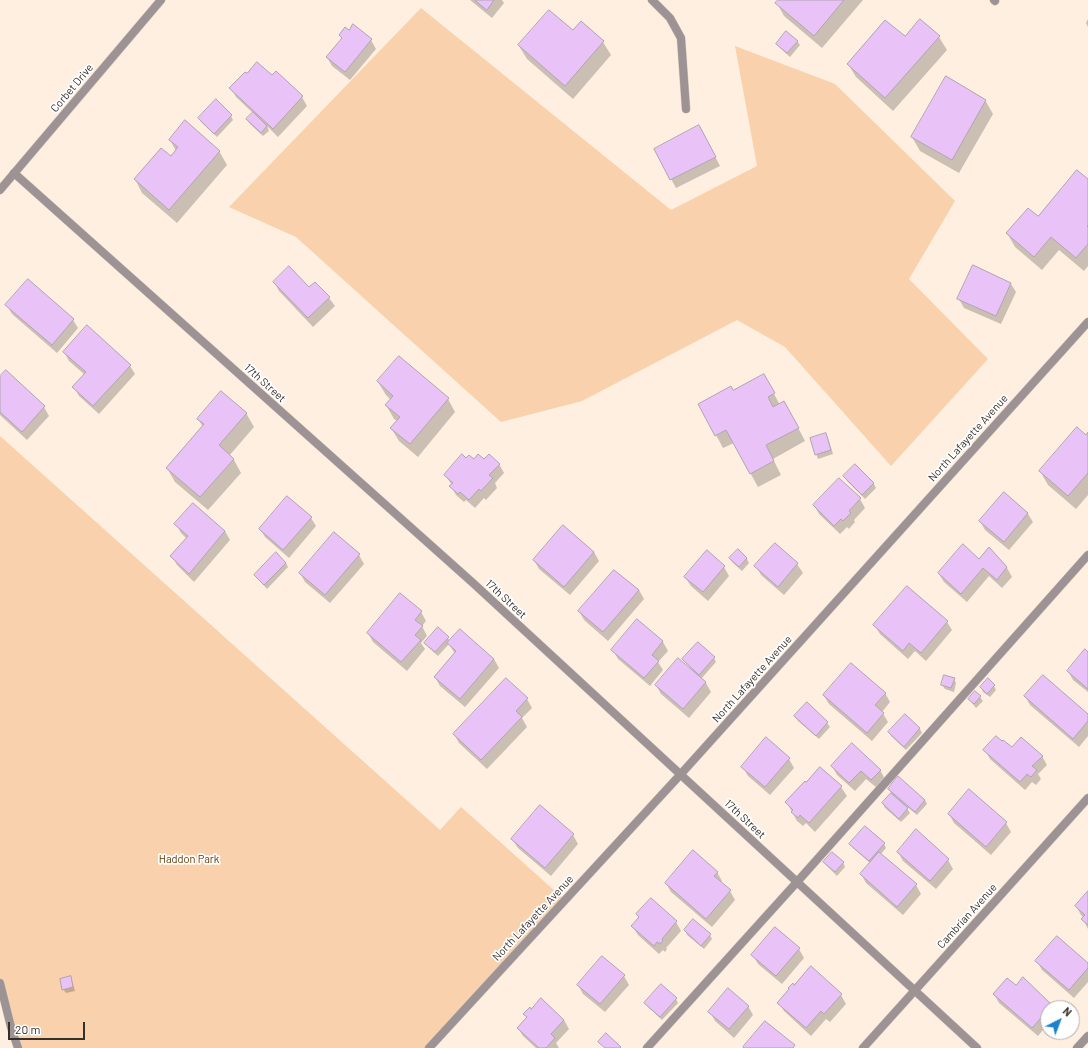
<!DOCTYPE html>
<style>
body{margin:0}
#map{position:relative;width:1088px;height:1048px;overflow:hidden;background:#feefe0;font-family:Barlow,sans-serif}
canvas{display:block}
.north{position:absolute;left:1040px;top:1000px;width:40px;height:40px;box-sizing:border-box;background:#fff;border:1px solid #afacaa;border-radius:50%;rotate:42deg;font-size:11px;font-weight:700;line-height:16px;text-align:center;color:#36302a}
.north::after{content:'';display:block;margin:auto;width:14px;height:18px;background:#1b82cc;clip-path:polygon(50% 0,100% 100%,50% 72%,0 100%)}
.scale{position:absolute;left:8px;top:1022px;width:77px;height:18px;box-sizing:border-box;border:2px solid #36302a;border-top:0;padding-left:5px;font-size:12px;line-height:14px;white-space:nowrap;color:#36302a;-webkit-text-stroke:3px #fff;paint-order:stroke}
</style>
<div id="map">
<canvas width="1088" height="1048"></canvas>
<div class="north">N</div>
<div class="scale">20 m</div>
</div>
<script>
const g = document.querySelector('canvas').getContext('2d');
g.lineJoin = 'round';
function paint(path, color) { g.fillStyle = color; g.fill(path, 'evenodd'); }
function strokePath(path, color, width, dash) { g.strokeStyle = color; g.lineWidth = width; g.lineCap = dash ? 'butt' : 'round'; g.setLineDash(dash || []); g.stroke(path); }
function write(font, color, halo, rows, align = 'center') {
  g.font = font + ' Barlow,sans-serif'; g.lineWidth = 3.5; g.setLineDash([]); g.textBaseline = 'middle'; g.strokeStyle = halo; g.fillStyle = color; for (const [text, x, y, turn = 0] of rows) {
    g.save(); g.translate(x, y); g.rotate((+turn || 0) * Math.PI / 180); g.textAlign = isNaN(turn) ? turn : align; if (halo) g.strokeText(text, 0, 0); g.fillText(text, 0, 0); g.restore();
  }
}
paint(new Path2D(`
 M421 8 671 210 757 166 735 46 835 84 955 201 909 279 988 359 891 466 785 347 737 320 582 401 501 422 296 237 229 207Z
 M0 436 440 830 461 807 565 900 429 1048H18L0 983Z`), '#f9d1ac');
paint(new Path2D(`
 M470 0H502L504 3 492 18Z
 M779 0H863L822 48 784 16 777 3Z
 M1088 19V27L1086 23Z
 M349 31 371 40 376 49 350 80 332 66 327 57 342 39 340 35Z
 M573 32 603 42 611 55 573 99 527 59 519 46Z
 M939 37 947 50 893 111 856 77 848 64 905 38Z
 M797 41 800 45 790 57 780 48 777 44Z
 M276 72 302 97 307 106 278 137 267 126 269 131 263 136 250 124 247 120 253 113 236 97 231 88 272 76Z
 M985 100 993 114 959 173 920 151 912 137Z
 M231 116 233 120 217 137 201 122 199 118Z
 M704 135 720 166 676 188 655 149Z
 M170 140 219 151 227 165 177 223 142 193 135 179 171 157 176 151Z
 M1088 180V266L1084 271 1059 250 1042 270 1015 247 1007 233 1038 218Z
 M274 282 309 288 315 283 329 298 335 306 313 327 279 291Z
 M1011 284 1016 292 1001 324 964 308 959 299Z
 M7 305 73 320 78 328 57 353 12 314Z
 M64 352 130 366 135 374 99 414 79 396 74 387 85 375 69 361Z
 M764 375 780 405 792 416 805 441 773 459 781 475 758 487 734 443 723 448 716 435Z
 M0 377 44 407 49 416 27 440 0 415Z
 M378 382 448 399 455 412 418 457 399 441 391 428 397 421 394 419 386 405 391 400 386 395Z
 M246 413 254 427 229 456 234 460 241 473 208 510 175 482 167 468 203 427 198 419Z
 M826 434 828 438 833 454 818 459 811 439Z
 M1088 434V495L1076 509 1048 485 1040 471Z
 M466 459 474 461H484L499 464 504 473 495 483 497 488 486 500 484 498 475 508 466 500 464 502 456 495 451 486 452 485 445 475Z
 M855 465 874 484 876 488 865 499 847 481 844 476Z
 M1004 493 1028 514 1033 522 1009 550 985 530 980 521Z
 M860 499 865 508 854 520 855 522 849 529 847 527 840 534 819 514 814 505Z
 M311 518 316 526 289 558 265 537 260 529Z
 M176 524 225 531 230 540 194 582 177 565 172 556 187 539 181 533Z
 M775 544 797 564 803 573 784 595 761 575 756 566Z
 M989 549 1007 568 1012 577 1002 588 989 576 967 602 944 582 939 574 980 560Z
 M738 550 747 559 749 563 742 571 732 562 730 558Z
 M594 552 599 561 570 595 539 569 534 560Z
 M707 552 724 567 729 576 708 601 691 586 685 577Z
 M359 555 364 564 330 603 305 582 300 573Z
 M286 563 288 567 267 589 258 579 255 575Z
 M614 571 639 590 644 599 608 641 584 620 579 611Z
 M421 612 426 621 422 626 427 636 421 643 425 649 407 671 373 642 368 633Z
 M638 621 663 642 668 651 658 662 663 670 650 686 618 659 613 650Z
 M947 622 952 630 926 661 915 651 908 659 880 634 875 626Z
 M448 638 450 642 494 659 499 668 465 707 440 686 435 677 455 654 449 644 438 656 428 647 425 643Z
 M1088 653V692L1073 680 1068 671Z
 M714 658 716 662 701 679 706 683 711 692 689 718 661 694 656 685 692 671 693 670 686 663 684 659Z
 M506 679 527 699 532 708 522 718 527 727 487 769 459 743 454 734Z
 M954 679 956 683 954 692 945 689 942 685Z
 M994 686 996 690 990 697 983 692 981 687Z
 M885 693 890 702 882 712 888 722 872 741 829 704 824 696Z
 M1025 696 1088 715V736L1079 747 1030 705Z
 M980 697 983 701 976 708 972 703 969 699Z
 M807 703 827 723 830 727 819 739 798 721 795 717Z
 M905 715 920 729 922 733 906 750 891 736 889 732Z
 M1012 748 1042 756 1047 765 1038 774 1041 779 1036 785 1032 782 1025 790 990 759 985 750Z
 M789 759 794 768 770 795 748 776 743 767Z
 M832 766 880 770 885 779 877 788 866 779 855 791 837 775Z
 M820 768 841 787 847 796 815 832 806 823 803 826 797 821 787 803 806 784Z
 M889 789 925 800 927 804 917 815 905 805 910 813 901 822 885 808 883 804 892 794Z
 M969 791 1006 823 1011 832 991 855 954 823 949 814Z
 M573 835 578 844 551 876 518 848 512 839Z
 M850 844H884L886 848 880 855 916 885 921 894 903 915 866 883 861 874 870 863 853 848Z
 M898 852 948 860 953 869 936 889 903 861Z
 M824 862H843L845 867 837 876 827 866Z
 M717 872 722 881 720 883 730 891 735 900 712 927 671 892 666 883Z
 M1088 892V929L1083 919 1084 918 1081 915 1076 906Z
 M651 899 676 922 681 931 666 948 667 949 665 952 663 950 659 954 638 935 632 926 640 918Z
 M776 929 799 949 804 958 782 984 758 964 753 955Z
 M685 930 710 935 712 939 704 949 687 935Z
 M1037 961 1088 965V982L1074 998 1042 970Z
 M811 968 841 995 846 1004 830 1022 826 1019 811 1036 784 1011 779 1003Z
 M624 976 629 985 605 1012 583 994 578 985Z
 M70 977 72 981 75 991 66 993 63 989Z
 M1016 987 1052 1005 1053 1008H1048V1024L1038 1036 999 1003 994 994Z
 M676 999 678 1003 662 1020 648 1007 646 1003Z
 M748 1006 753 1015 734 1038 715 1021 710 1012Z
 M525 1014 564 1020 569 1029 556 1043 559 1048H536L523 1036 518 1028 527 1018Z`), '#0003');
const building = new Path2D(`
 M475 0H494L487 10Z
 M778 0H844L814 36 775 3Z
 M549 10 573 30 581 21 604 41 565 86 518 45Z
 M920 19 940 36 885 98 847 64 885 20 905 36Z
 M353 24 372 39 345 72 326 57 342 38 339 35 345 27 349 30Z
 M786 31 798 41 787 53 776 44Z
 M257 62 272 75 276 71 303 96 273 129 229 88 245 72 247 73Z
 M946 76 986 100 952 160 911 137Z
 M216 99 232 115 214 134 198 118Z
 M253 112 267 126 261 133 246 119Z
 M185 120 220 151 169 210 134 179 161 148 171 156 178 147 169 140Z
 M699 125 716 157 670 180 654 149Z
 M1077 170 1088 179V225L1087 226 1088 227V244L1076 258 1051 237 1034 257 1006 233 1028 208 1038 216Z
 M973 265 1011 283 996 316 957 299Z
 M289 266 309 287 315 282 330 297 308 318 273 282Z
 M28 279 74 319 52 345 5 305Z
 M87 325 131 365 93 406 72 387 86 372 63 352Z
 M399 356 449 398 410 444 390 428 400 417 385 405 393 396 377 381Z
 M6 370 45 406 22 432 0 412V376Z
 M764 374 775 393 768 397 773 407 784 401 799 428 766 445 774 461 750 474 726 430 715 436 698 404 731 386 733 390Z
 M221 391 247 413 219 445 234 459 200 497 166 468 204 424 197 419Z
 M1077 427 1086 435 1088 432V473L1068 496 1039 471Z
 M826 433 831 450 815 455 810 438Z
 M462 454 466 458 469 455 474 459 478 454 484 459 489 454 500 464 489 475 493 478 481 491 479 489 469 500 460 492 458 494 449 486 453 483 444 475Z
 M855 464 874 483 862 495 843 476Z
 M839 478 861 498 849 511 851 513 843 521 841 519 834 526 813 505Z
 M1004 492 1028 513 1004 542 979 521Z
 M287 496 312 517 283 550 259 529Z
 M193 503 225 531 189 574 170 556 188 536 174 524Z
 M563 525 594 552 564 587 533 560Z
 M334 532 360 554 325 595 299 573Z
 M775 543 798 563 778 587 754 566Z
 M963 544 979 559 989 547 1007 567 997 580 983 568 961 594 938 573Z
 M738 549 747 558 739 567 729 558Z
 M707 550 725 566 703 592 684 577Z
 M276 552 286 563 264 585 254 575Z
 M614 570 639 590 603 632 578 611Z
 M907 586 948 621 921 653 909 643 903 651 873 625Z
 M400 593 422 611 415 620 423 626 415 635 421 640 401 662 367 633Z
 M637 619 663 641 652 655 659 661 644 678 611 650Z
 M438 627 449 637 435 652 424 643Z
 M460 629 494 659 460 699 434 677 456 651 447 643Z
 M698 642 715 657 699 675 682 659Z
 M1085 649 1088 652V689L1067 671Z
 M678 658 706 682 683 709 655 685Z
 M851 663 886 693 875 705 884 713 867 733 823 695Z
 M944 675 955 678 951 688 941 685Z
 M1043 675 1088 714V721L1073 739 1024 696Z
 M506 678 528 698 516 711 522 717 481 760 453 734Z
 M988 678 995 685 987 694 980 687Z
 M975 691 981 696 974 704 968 699Z
 M807 702 828 722 816 736 794 716Z
 M905 714 920 728 904 747 888 732Z
 M996 736 1002 741 1003 740 1012 747 1021 737 1043 756 1032 766 1037 770 1031 777 1027 774 1020 782 983 750Z
 M766 737 790 758 765 787 741 767Z
 M852 743 881 770 871 780 861 771 849 783 831 766Z
 M820 767 842 786 809 823 800 815 798 818 791 812 793 810 785 802 805 781 806 782Z
 M898 776 925 800 915 812 888 789Z
 M969 789 1007 822 986 847 948 814Z
 M891 793 908 808 899 819 882 803Z
 M540 805 574 834 545 868 511 839Z
 M865 826 885 843 869 861 849 844Z
 M916 829 949 859 930 881 897 852Z
 M693 850 718 872 714 876 731 890 706 919 665 883Z
 M832 852 844 862 835 872 823 862Z
 M879 852 917 884 897 907 860 874Z
 M1088 891V925L1081 919 1085 915 1075 906Z
 M651 898 677 921 662 939 663 940 660 944 657 942 654 946 631 926 639 917 636 914Z
 M693 919 711 934 701 946 684 930Z
 M775 927 800 948 776 976 751 955Z
 M1057 936 1088 963V968L1069 990 1035 961Z
 M602 956 625 975 600 1004 577 985Z
 M811 966 842 994 824 1014 821 1011 806 1028 777 1003 789 989 788 988 793 983 794 985Z
 M71 976 73 987 62 990 60 979Z
 M1023 977 1052 1005 1049 1008H1048V1010L1032 1028 993 994 1007 978 1016 985Z
 M661 984 677 998 660 1017 644 1003Z
 M728 988 749 1006 729 1029 708 1012Z
 M541 998 564 1020 551 1034 555 1038 546 1048H539L517 1028 527 1017 523 1014 530 1007 531 1009Z
 M765 1021 795 1045 793 1048H744L743 1047Z
 M606 1033 621 1047 620 1048H605L598 1042Z`);
paint(building, '#e9c2f7');
strokePath(building, '#afa4b3', 1);
const service = new Path2D(`
 M652 0 670 18 681 38 686 109
 M647 1048 797 882 1088 555
 M1077 1048 1088 1036`);
const minor = new Path2D(`
 M994 0 995 1
 M14 173 473 583 977 1048
 M429 1048 680 775 1088 322
 M863 1048 1088 798`);
const tertiary = new Path2D(`
 M0 190 161 0
 M0 983 11 1027 18 1048`);
strokePath(service, '#dacdbf', 9);
strokePath(minor, '#dacdbf', 9);
strokePath(tertiary, '#dacdbf', 9);
strokePath(service, '#9d9395', 8);
strokePath(minor, '#9d9395', 8);
strokePath(tertiary, '#9d9395', 8);
write('11px', '#36302a', '#fff', [
 ["Corbet Drive",72,88,-50],
 ["17th Street",265,383,42],
 ["North Lafayette Avenue",968,438,-48],
 ["17th Street",506,599,43],
 ["North Lafayette Avenue",752,679,-48],
 ["17th Street",745,819,43],
 ["Cambrian Avenue",967,916,-48],
 ["North Lafayette Avenue",533,918,-47]
]);
write('11px', '#5d3604', '#fff', [
 ["Haddon Park",189,859]
]);
</script>
